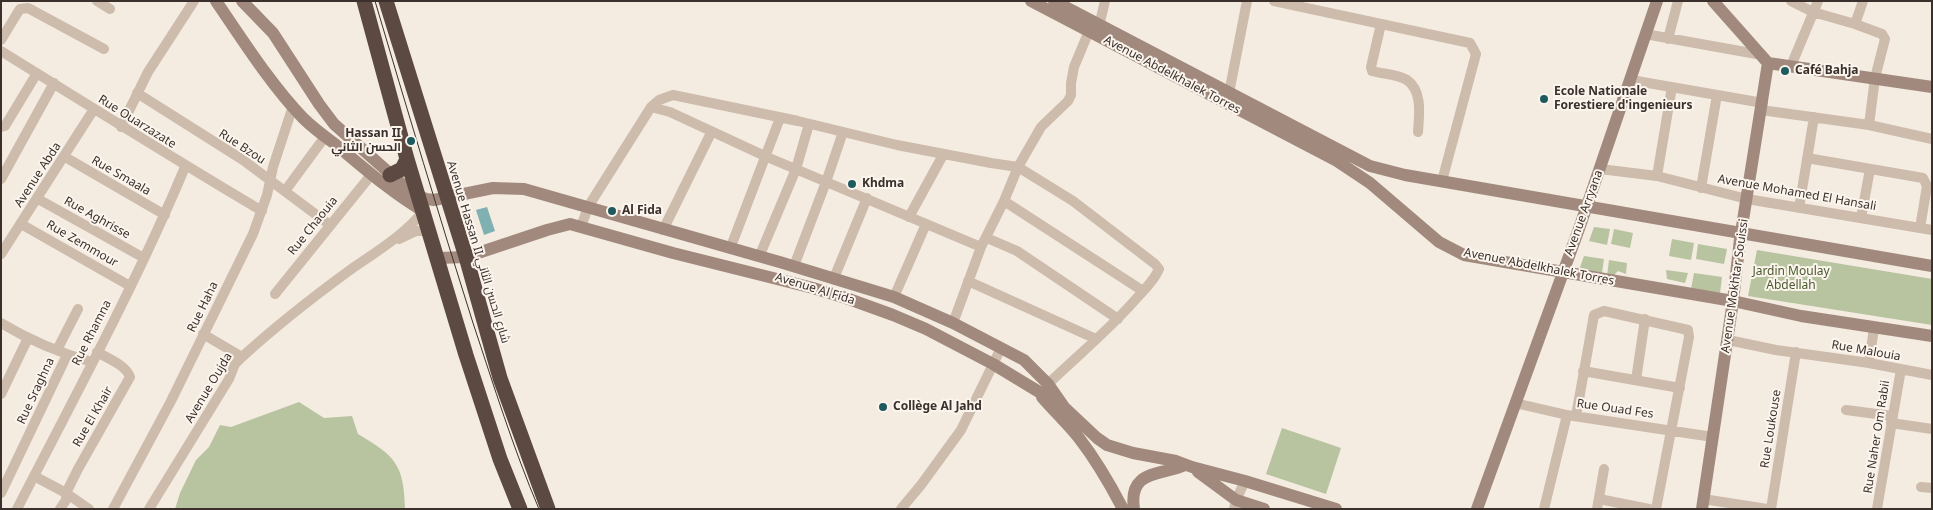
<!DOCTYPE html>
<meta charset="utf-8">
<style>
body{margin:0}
#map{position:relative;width:1933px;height:510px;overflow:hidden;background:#f4ebe1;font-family:"Noto Sans",sans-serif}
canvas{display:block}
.frame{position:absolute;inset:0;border:2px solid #3b302b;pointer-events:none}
</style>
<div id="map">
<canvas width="1933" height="510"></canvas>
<div class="frame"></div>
</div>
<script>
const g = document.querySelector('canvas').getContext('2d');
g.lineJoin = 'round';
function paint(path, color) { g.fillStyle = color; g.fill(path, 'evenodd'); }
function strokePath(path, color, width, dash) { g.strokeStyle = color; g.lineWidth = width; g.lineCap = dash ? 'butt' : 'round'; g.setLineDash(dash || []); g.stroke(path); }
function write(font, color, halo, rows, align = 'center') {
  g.font = font + ' "Noto Sans",Cairo,sans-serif'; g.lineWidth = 4; g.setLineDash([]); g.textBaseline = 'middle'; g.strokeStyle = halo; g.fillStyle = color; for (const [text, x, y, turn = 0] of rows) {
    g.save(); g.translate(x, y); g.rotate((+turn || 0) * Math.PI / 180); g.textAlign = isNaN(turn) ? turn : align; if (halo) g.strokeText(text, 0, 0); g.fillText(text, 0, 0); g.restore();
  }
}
paint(new Path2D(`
 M1594 227 1610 229 1607 245 1589 241Z
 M1614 229 1633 233 1630 248 1611 244Z
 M1672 239 1694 243 1691 260 1669 256Z
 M1698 244 1727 249 1724 264 1696 259Z
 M1757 250 1932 279V325L1748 296Z
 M1584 256 1604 259 1602 273 1579 270Z
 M1609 260 1627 263 1626 274 1618 271 1612 277 1607 276Z
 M1666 270 1688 273 1685 283 1667 279Z
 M1694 273 1722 277 1720 293 1691 289Z
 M299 402 324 418 352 416 358 434C395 456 404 464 405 509H175L180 493 196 460 209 447 220 425 231 427Z
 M1282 428 1341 448 1326 494 1266 474Z`), '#b8c4a0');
paint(new Path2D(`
 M487 207 495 231 484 235 476 210Z`), '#7fb0b2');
strokePath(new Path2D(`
 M97 1 110 9
 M1274 1 1470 43 1476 54 1442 181
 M1791 1 1813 12 1855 24
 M1863 1 1855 24 1882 34 1885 39 1875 78 1869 125
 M1381 24 1371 67 1372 71C1382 74 1398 74 1407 80 1423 91 1419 116 1418 132
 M1099 26 1105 1
 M1645 34 1762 55
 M1668 39 1678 1
 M1 40 18 12 20 9 28 8 104 49
 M1 51C88 105 174 159 262 211
 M1791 66 1818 1
 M1631 80 1763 103
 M137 93 243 160 330 225
 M1229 93 1247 1
 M651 107 670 112 767 157 981 247
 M1761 110 1869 125 1932 139
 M1 127 5 126 37 73
 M121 127 148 72 194 1
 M65 157 165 215
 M1807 158 1923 178 1927 186 1920 228
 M1600 169 1657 176 1747 199 1932 230
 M1657 176 1672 87
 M1 179 54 83
 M1701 188 1717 95
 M285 191 324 138
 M38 199 144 258
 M1004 201 1143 291
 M1799 208 1814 117
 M909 217 943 155
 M1861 218 1870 169
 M21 224 130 286
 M581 227 588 207 651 107 659 100 673 95 798 121 897 145 991 163 1018 167 1073 201 1155 264 1159 269C1154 281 1144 290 1135 300 1109 330 1077 356 1048 384
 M663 230 711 133
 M987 238 1017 251 1118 319
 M399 239 416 231H429
 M730 249 780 118
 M1 254 94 109
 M759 257 796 169 809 124
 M794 266 826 182 843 132
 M834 278 867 198
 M968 281 1096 339
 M275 294 371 175
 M894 297 926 224
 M1 323C29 340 60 353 92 362
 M953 323 981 247 1004 201 1018 167 1041 127 1068 101 1071 95V83L1074 67 1089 31
 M203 334 242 357
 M1728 340 1776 350 1869 363 1932 375
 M57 350 78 309
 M1869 363 1874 328
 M1583 371 1680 388
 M1636 380 1645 319
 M1 394 28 338
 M1515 403 1567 415 1713 437
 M1846 410 1892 416
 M1576 416 1594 315 1604 311 1688 330 1689 337 1656 509
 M1891 423 1932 429
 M34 476 66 493 89 509
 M1921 487 1932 488
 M1 493 67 355
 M1599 499 1649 509
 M1703 499 1767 509
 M17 509C75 396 136 284 185 167
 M60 509 66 500V493L78 469 130 377C126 365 107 358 97 352
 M113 509 171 401 253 234 267 195 273 167 293 106
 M149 509 229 379 235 364 242 357C276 326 313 297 350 270 376 252 406 234 425 209
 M901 509 921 485 961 430 1001 348
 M1234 509 1236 500 1245 481
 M1544 509 1567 415
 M1597 509 1604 469
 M1771 509 1796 352
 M1877 509 1901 369`), '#cdbbac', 10);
strokePath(new Path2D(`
 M216 1C242 39 271 85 303 118 313 128 324 136 335 144 364 168 391 192 423 211
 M242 1 273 33 319 104 334 124 404 186 419 196 426 199 434 200 493 188 524 189 783 263 894 297 953 323 1024 360 1048 384 1064 407
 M1031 1 1337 161 1370 183 1439 242 1464 255 1733 301 1801 316 1932 336
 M1054 1 1370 166 1405 175 1932 266
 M1713 1 1768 63 1932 87
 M438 258 466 257 547 230 570 224 673 253 813 288 846 298 893 315 926 329 993 364 1064 407 1097 438 1107 445 1133 453 1176 461 1192 467 1245 481 1336 509
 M1042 397C1054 411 1068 424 1079 438 1096 460 1110 484 1123 509
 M1198 472 1236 500 1264 509
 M1134 509C1128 469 1161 476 1185 465
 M1477 509 1580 226 1657 1
 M1702 509 1733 301 1740 239 1768 63`), '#a18a7d', 12);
strokePath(new Path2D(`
 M364 1 407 159 466 355 500 459 520 509
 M386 1 466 257 500 378 548 509
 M390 175 402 169 407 159`), '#5c4a42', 15);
strokePath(new Path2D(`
 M375 1C407 109 439 216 473 323 494 386 513 448 539 509`), '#3b302b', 1);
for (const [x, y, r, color] of [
 [1785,71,5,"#1f5a5e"],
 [1544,99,5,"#1f5a5e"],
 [411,141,5,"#1f5a5e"],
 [852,184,5,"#1f5a5e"],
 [612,211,5,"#1f5a5e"],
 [883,407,5,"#1f5a5e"]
]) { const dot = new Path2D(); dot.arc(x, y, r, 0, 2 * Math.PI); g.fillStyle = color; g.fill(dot); strokePath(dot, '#fbf5ee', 2); }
write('bold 12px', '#3b302b', '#fbf5ee', [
 ["Café Bahja",1795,71],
 ["Ecole Nationale",1554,92],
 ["Forestiere d'ingenieurs",1554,106],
 ["Hassan II",401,134,"right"],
 ["الحسن الثاني",401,148,"right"],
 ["Khdma",862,184],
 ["Al Fida",622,211],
 ["Collège Al Jahd",893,407]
], 'left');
write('12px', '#3b302b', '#fbf5ee', [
 ["Avenue Abdelkhalek Torres",1172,75,28],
 ["Rue Ouarzazate",137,122,32],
 ["Rue Bzou",242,147,33],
 ["Avenue Abda",38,175,-57],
 ["Rue Smaala",121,176,30],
 ["Avenue Mohamed El Hansali",1797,193,10],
 ["Avenue Arryana",1584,213,-70],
 ["Rue Aghrisse",97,218,29],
 ["Rue Chaouia",313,226,-51],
 ["Rue Zemmour",82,244,30],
 ["Avenue Hassan II شارع الحسن الثاني",478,252,73],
 ["Avenue Abdelkhalek Torres",1539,267,11],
 ["Avenue Mokhtar Souissi",1735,286,-82],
 ["Avenue Al Fida",815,289,17],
 ["Rue Haha",203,307,-64],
 ["Rue Rhamna",92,333,-63],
 ["Rue Malouia",1866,351,10],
 ["Avenue Oujda",209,388,-59],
 ["Rue Sraghna",36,391,-65],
 ["Rue Ouad Fes",1615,409,8],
 ["Rue El Khair",93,417,-60],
 ["Rue Loukouse",1771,429,-81],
 ["Rue Naher Om Rabii",1877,437,-81]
]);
write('12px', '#4a5a2e', '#fbf5ee', [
 ["Jardin Moulay",1791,272],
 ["Abdellah",1791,286]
]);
</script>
